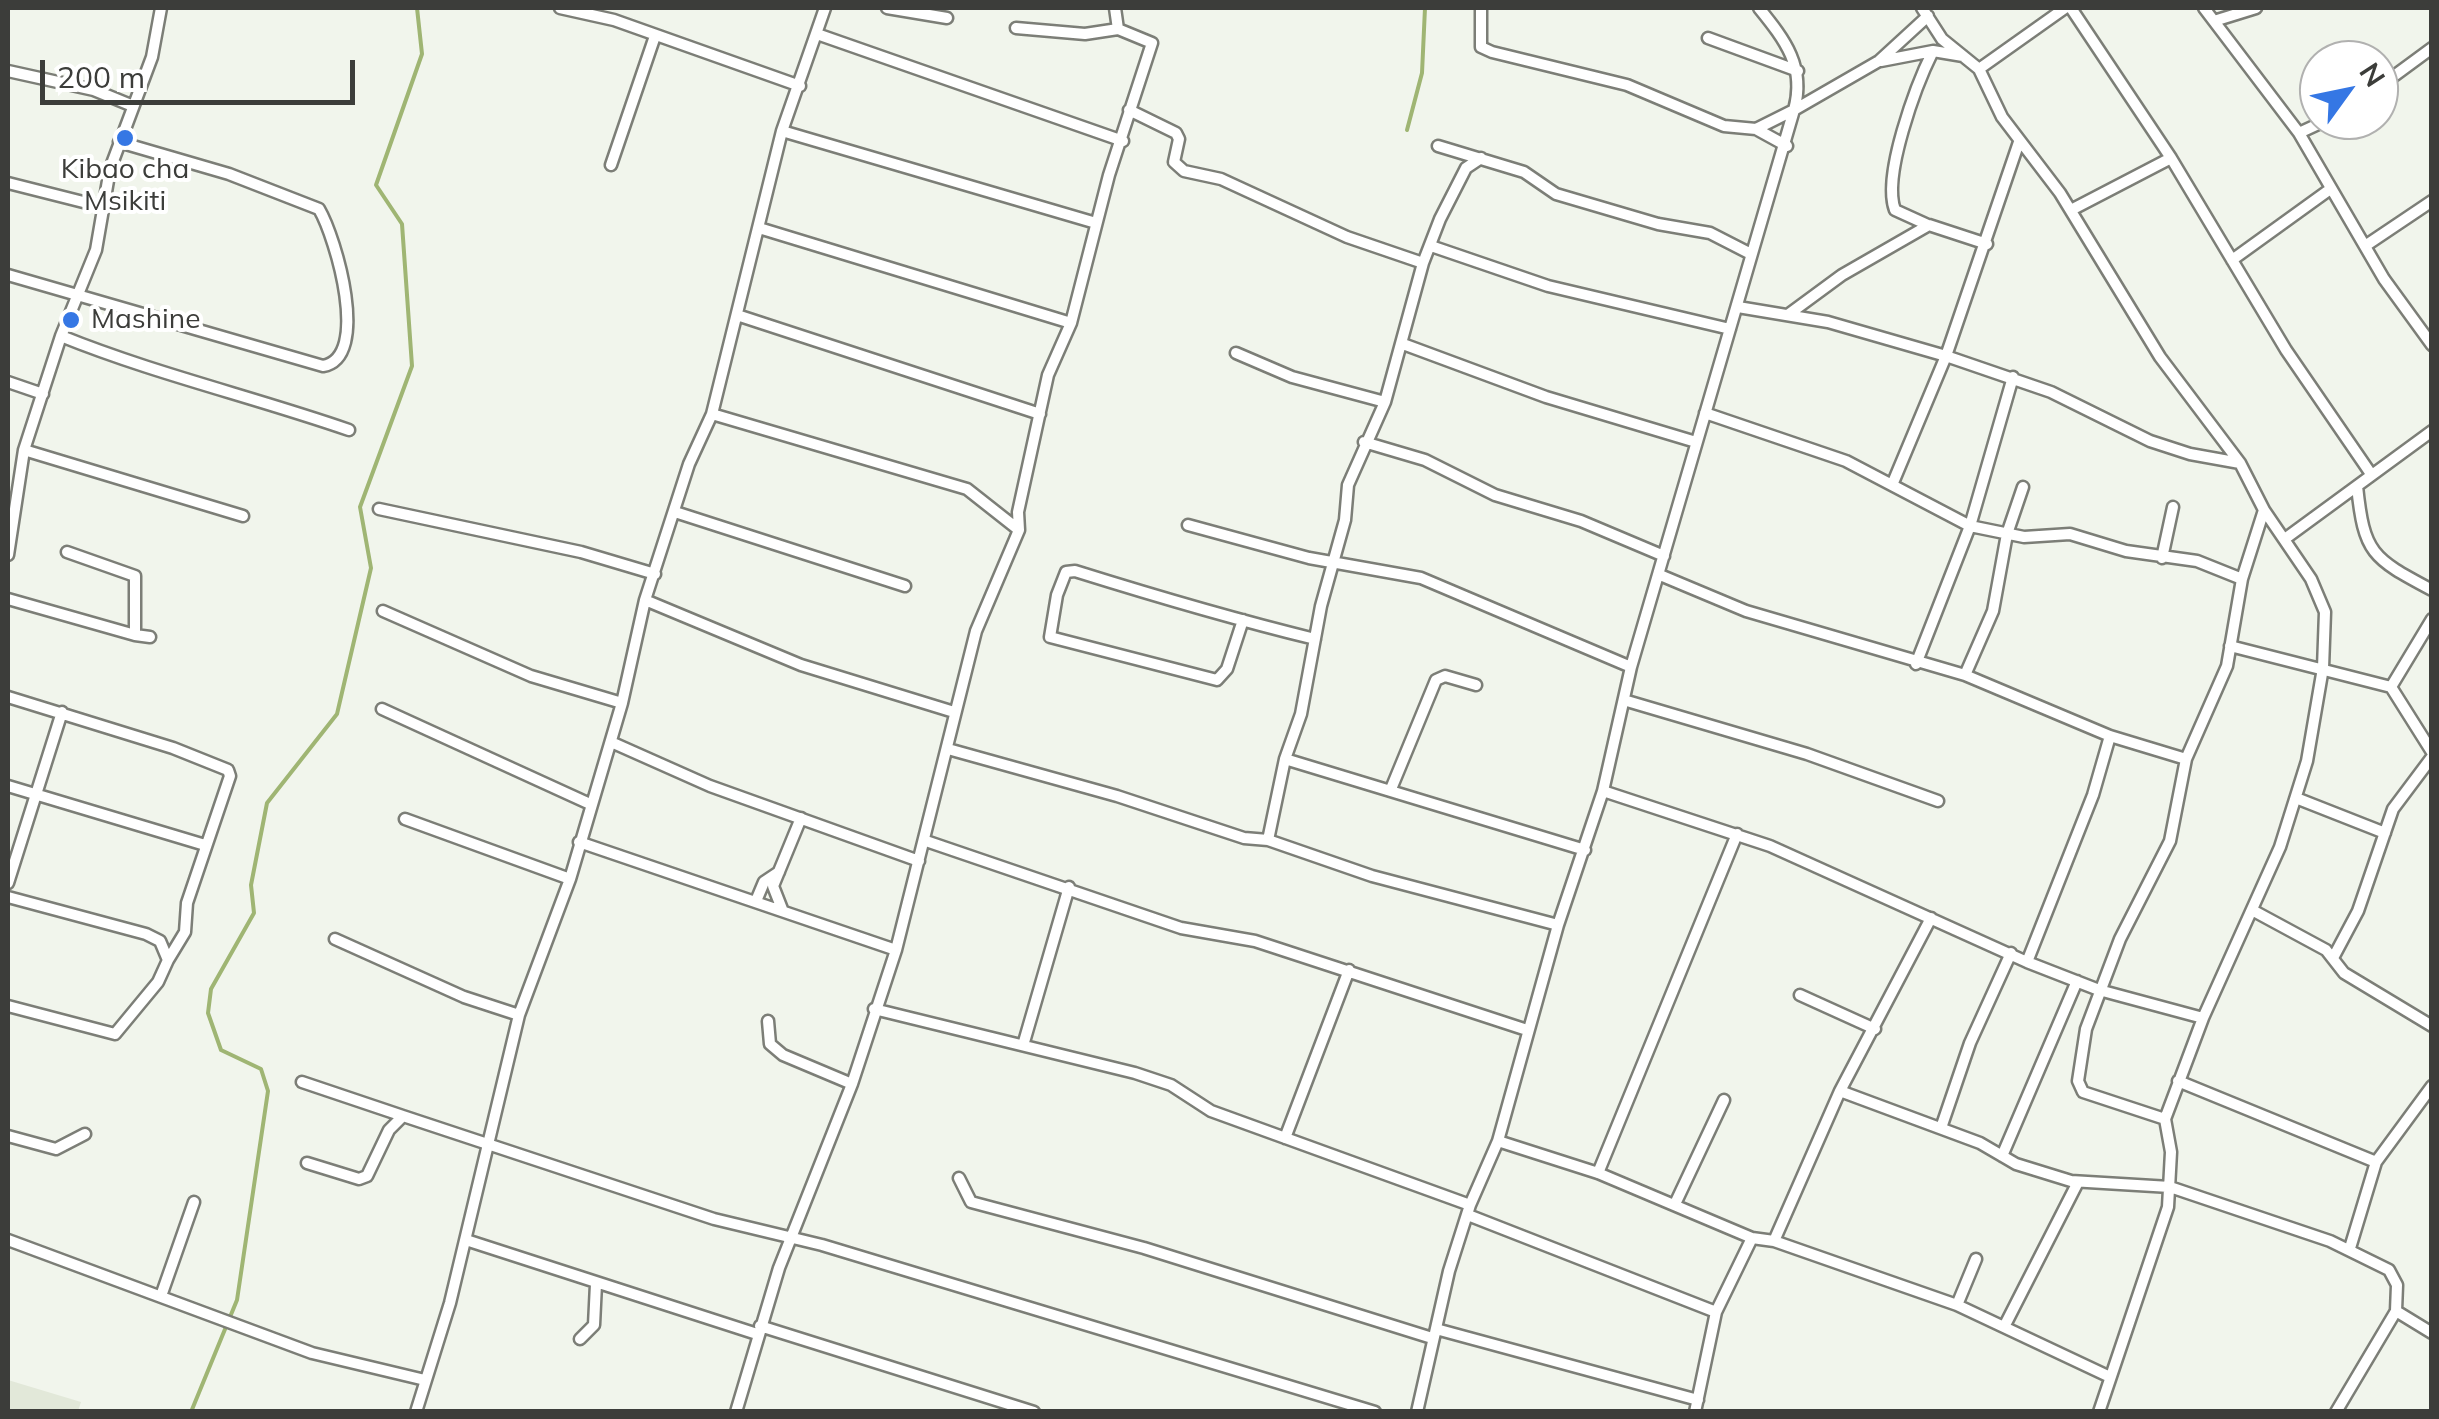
<!DOCTYPE html>
<style>
body{margin:0}
#map{position:relative;width:2439px;height:1419px;overflow:hidden;background:#f1f5ec;font-family:Mulish,sans-serif}
canvas{display:block}
.frame{position:absolute;inset:0;border:10px solid #3c3d3a;pointer-events:none}
.north{position:absolute;left:2299px;top:40px;width:100px;height:100px;box-sizing:border-box;background:#fff;border:2px solid #b1b1b0;border-radius:50%;rotate:57deg;font-size:28px;font-weight:700;line-height:40px;text-align:center;color:#3c3d3a}
.north::after{content:'';display:block;margin:auto;width:35px;height:45px;background:#3577e4;clip-path:polygon(50% 0,100% 100%,50% 72%,0 100%)}
.scale{position:absolute;left:40px;top:60px;width:315px;height:45px;box-sizing:border-box;border:5px solid #3c3d3a;border-top:0;padding-left:12px;font-size:30px;line-height:35px;white-space:nowrap;color:#3c3d3a;-webkit-text-stroke:8px #fff;paint-order:stroke}
</style>
<div id="map">
<canvas width="2439" height="1419"></canvas>
<div class="frame"></div>
<div class="north">N</div>
<div class="scale">200 m</div>
</div>
<script>
const g = document.querySelector('canvas').getContext('2d');
g.lineJoin = 'round';
function paint(path, color) { g.fillStyle = color; g.fill(path, 'evenodd'); }
function strokePath(path, color, width, dash) { g.strokeStyle = color; g.lineWidth = width; g.lineCap = dash ? 'butt' : 'round'; g.setLineDash(dash || []); g.stroke(path); }
function write(font, color, halo, rows, align = 'center') {
  g.font = font + ' Mulish,sans-serif'; g.lineWidth = 8; g.setLineDash([]); g.textBaseline = 'middle'; g.strokeStyle = halo; g.fillStyle = color; for (const [text, x, y, turn = 0] of rows) {
    g.save(); g.translate(x, y); g.rotate((+turn || 0) * Math.PI / 180); g.textAlign = isNaN(turn) ? turn : align; if (halo) g.strokeText(text, 0, 0); g.fillText(text, 0, 0); g.restore();
  }
}
paint(new Path2D(`
 M8 1380 81 1402 78 1411H8Z`), '#e2e8d9');
strokePath(new Path2D(`
 M1407 130 1422 73 1425 8
 M191 1412 237 1300 268 1091 261 1069 221 1050 208 1013 211 989 254 913 251 885 267 803 337 714 371 568 360 507 412 366 402 224 376 185 422 54 417 8`), '#9fb573', 4);
const street = new Path2D(`
 M560 8 614 20 800 86
 M887 8 947 18
 M1481 8V47L1492 52 1627 85 1724 126 1756 129 1787 146
 M1922 8 1942 39 1979 69 2002 117 2060 193 2160 357 2240 463 2264 510 2311 579 2325 612 2323 668 2307 761 2280 847 2203 1018 2165 1119 2171 1152 2168 1207 2099 1412
 M2071 8 2171 158 2286 350 2371 474
 M2204 8 2299 133 2384 279 2432 345
 M2214 21 2256 8
 M1016 28 1085 34 1118 29
 M817 34 1123 141
 M1708 38 1798 71
 M1881 61 1933 51 1963 56
 M1979 69 2065 8
 M8 71 94 90 133 106
 M2379 87 2432 48
 M1129 110 1176 133 1179 139 1174 162 1184 171 1221 179 1347 237 1423 263
 M1756 129 1794 110C1806 67 1785 40 1759 8
 M782 131 1096 223
 M2299 133 2327 120
 M1438 146 1524 172 1556 194 1658 224 1710 233 1751 254
 M611 165 655 36
 M8 183 103 207
 M2071 210 2171 158
 M1928 225 1895 210C1882 176 1916 85 1933 51
 M759 228 1071 323
 M1431 246 1548 286 1730 329
 M2365 246 2432 201
 M2232 260 2329 190
 M8 275 323 366C371 358 336 238 319 209L229 174 119 142
 M1738 307 1828 322 1946 356 2051 392 2150 441 2190 454 2240 463
 M1789 314 1842 275 1929 225 1987 244
 M737 315 1040 414
 M61 336C155 374 254 397 349 430
 M1403 344 1546 397 1696 442
 M1236 353 1292 377 1385 402
 M8 382 43 394
 M1705 413 1846 461 1970 526 2024 537 2070 534 2126 551 2197 561 2242 579
 M712 414 967 489 1019 530
 M1364 442 1425 460 1495 495 1581 521 1664 556
 M24 450 243 516
 M1892 485 1946 356 2019 142
 M2357 486C2364 554 2372 558 2432 590
 M379 509 581 552 655 574
 M675 512 905 586
 M1188 525 1309 558 1421 578 1631 667
 M2286 538 2432 431
 M67 552 135 576V635L150 637
 M8 555 24 450 61 336 96 250 110 169 152 57 161 8
 M2162 558 2173 507
 M1660 575 1746 611 1965 675 2110 736 2186 759
 M8 599 135 635
 M645 600 801 665 954 712
 M383 611 531 676 622 703
 M1243 620 1227 669 1217 680 1050 637 1057 595 1066 572 1075 571C1155 596 1233 619 1315 639
 M2230 646 2391 687 2432 752
 M1916 664 1970 526 2013 377
 M1965 675 1993 611 2007 534 2023 487
 M2391 687 2432 619
 M8 697 173 748 228 770 230 776 187 903 185 932 168 960
 M1627 701 1807 754 1938 801
 M382 709 590 804
 M611 742 710 786 919 861
 M948 749 1117 796 1244 838 1268 840 1372 876 1558 925
 M1285 759 1585 850
 M8 786 205 845
 M1391 789 1436 680 1445 676 1476 685
 M1603 791 1770 846 2027 962 2099 990 2203 1018
 M2296 798 2385 833
 M405 819 570 879
 M1268 840 1285 759 1301 714 1321 606 1345 520 1348 485 1385 402 1423 263 1440 219 1466 168 1481 158
 M926 841 1181 928 1255 941 1527 1030
 M579 842 896 950
 M8 883 62 712
 M8 897 146 934 160 941 168 960 158 982 115 1034 8 1006
 M756 901 764 882 779 872
 M782 909 773 886 801 818
 M2252 910 2326 950 2344 973 2432 1026
 M335 939 464 997 519 1015
 M2333 958 2358 911 2393 809 2432 757
 M2027 962 2093 795 2110 736
 M1800 995 1875 1029
 M874 1009 1135 1073 1171 1085 1211 1111 1470 1205
 M768 1021 770 1044 783 1055 852 1084
 M1024 1042 1069 887
 M2178 1081 2376 1162
 M302 1082 403 1116
 M1840 1091 1980 1143 2016 1164 2071 1181 2170 1187 2330 1241 2389 1270 2397 1285 2396 1311 2336 1412
 M2165 1119 2083 1092 2078 1081 2086 1029 2120 939 2170 841 2186 759 2227 666 2242 579 2264 510
 M1941 1128 1970 1043 2011 953
 M8 1136 56 1149 85 1134
 M1285 1138 1349 970
 M1498 1141 1598 1173 1752 1238 1774 1241 1957 1305 2110 1377
 M2002 1156 2077 981
 M307 1163 359 1179 367 1176 389 1130 403 1116 714 1219 822 1245 1375 1412
 M1598 1173 1737 834
 M959 1178 971 1202 1144 1248 1432 1338
 M1675 1204 1724 1100
 M1468 1215 1716 1312
 M8 1240 312 1353 425 1380
 M466 1240 757 1334
 M1774 1241 1840 1091 1931 918
 M2350 1248 2376 1162 2432 1086
 M161 1296 194 1202
 M1957 1305 1976 1259
 M2396 1311 2432 1333
 M760 1326 1034 1412
 M2004 1327 2078 1182
 M1436 1329 1698 1400
 M580 1339 594 1325 596 1284
 M416 1412 450 1303 519 1015 570 879 622 703 645 600 689 464 712 414 782 131 825 8
 M736 1412 779 1268 852 1084 896 950 976 631 1019 530 1018 512 1048 375 1071 323 1109 175 1152 43 1118 29 1115 8
 M1417 1412 1449 1271 1470 1205 1498 1141 1558 925 1603 791 1631 667 1794 110 1879 61 1928 16
 M1695 1412 1716 1312 1752 1238`);
strokePath(street, '#7c7e77', 15);
strokePath(street, '#fff', 10);
for (const [x, y, r, color] of [
 [125,138,10,"#3577e4"],
 [71,320,10,"#3577e4"]
]) { const dot = new Path2D(); dot.arc(x, y, r, 0, 2 * Math.PI); g.fillStyle = color; g.fill(dot); strokePath(dot, '#fff', 4); }
write('28px', '#3c3d3a', '#fff', [
 ["Kibao cha",125,170],
 ["Msikiti",125,202],
 ["Mashine",91,320,"left"]
]);
</script>
